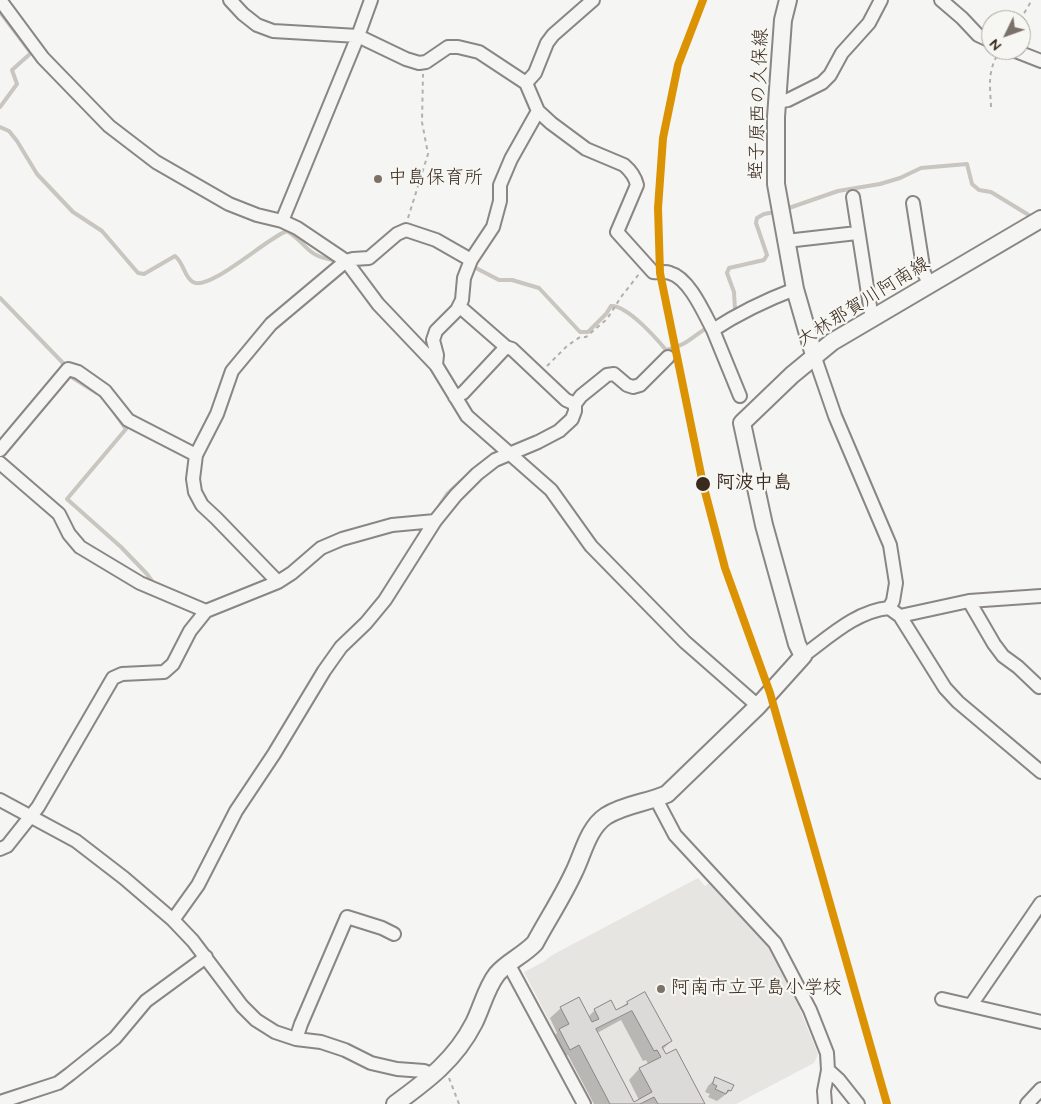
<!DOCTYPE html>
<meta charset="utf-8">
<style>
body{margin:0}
#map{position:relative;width:1041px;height:1104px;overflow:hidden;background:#f5f5f3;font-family:"Architects Daughter",sans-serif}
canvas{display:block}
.north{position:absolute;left:981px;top:10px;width:50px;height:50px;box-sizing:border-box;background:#f6f6f2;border:1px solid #aba49d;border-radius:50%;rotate:228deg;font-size:14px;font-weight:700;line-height:20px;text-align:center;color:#3b2a1e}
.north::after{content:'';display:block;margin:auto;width:18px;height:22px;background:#7c7169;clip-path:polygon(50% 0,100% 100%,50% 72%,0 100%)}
</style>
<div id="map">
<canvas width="1041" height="1104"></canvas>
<div class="north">N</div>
</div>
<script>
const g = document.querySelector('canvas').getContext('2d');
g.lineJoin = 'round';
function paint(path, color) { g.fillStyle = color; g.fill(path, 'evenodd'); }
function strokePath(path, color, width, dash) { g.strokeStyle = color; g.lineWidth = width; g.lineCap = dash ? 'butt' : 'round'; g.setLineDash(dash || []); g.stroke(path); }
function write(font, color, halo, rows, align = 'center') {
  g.font = font + ' "Architects Daughter","Klee One",sans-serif'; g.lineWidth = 4.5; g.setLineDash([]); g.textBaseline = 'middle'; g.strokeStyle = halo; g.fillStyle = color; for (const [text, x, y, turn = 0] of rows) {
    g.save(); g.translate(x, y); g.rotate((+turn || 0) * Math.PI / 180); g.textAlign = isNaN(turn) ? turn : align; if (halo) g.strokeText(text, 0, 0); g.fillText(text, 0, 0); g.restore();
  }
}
paint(new Path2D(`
 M698 878 705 886 711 881 770 949 799 1007 818 1054 814 1063 736 1104H592L524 972 543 962 554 954Z`), '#e7e5e2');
paint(new Path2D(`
 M627 1003 671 1041 662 1050 704 1104H594L568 1055 559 1060 549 1041 557 1033 550 1018 561 1008 588 1017 595 1010 616 1011ZM621 1020 643 1061 646 1060 648 1064 639 1069 629 1080 639 1100 634 1103 597 1033Z
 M716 1078 730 1091 717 1101 708 1097 710 1094 705 1092 708 1086Z`), '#0003');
strokePath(new Path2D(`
 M0 12 31 53 12 70 17 84 0 107
 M0 127 9 131 17 141 37 174 73 212 102 231 138 273 144 274 175 256C184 263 184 277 193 282 209 292 268 237 287 231 308 244 306 256 333 260
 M786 209 838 191 880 184 900 178 921 168 967 164 972 184 979 190 991 192 1032 217
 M474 267 499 280H512L539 288 580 332H588L606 314 611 306C627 305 656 338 666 350
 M0 298 63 363
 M731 312 735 310 734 292 727 273 729 268 764 260 767 255 756 223 757 218 764 214 775 212
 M662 355 666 350C686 346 692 337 708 327
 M73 378 97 393
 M112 409 126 429 67 499 121 547 147 574 154 584
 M436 511 447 494 469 474`), '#c9c5bf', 4);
const building = new Path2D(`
 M645 992 672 1041 662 1047 666 1054 676 1049 705 1104H658L654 1097 640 1104H610L579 1045 570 1050 559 1029 569 1024 560 1007 579 997 592 1022 599 1019 594 1009 611 1000 616 1010 628 1004 627 1002ZM632 1011 654 1051 657 1050 661 1057 639 1068 652 1092 634 1102 596 1029Z
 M715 1077 734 1085 731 1091 728 1090 726 1094 715 1089 717 1086 713 1084Z`);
paint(building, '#dbdad8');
strokePath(building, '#8a8683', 1);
const minor = new Path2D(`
 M0 0 43 58 109 126 156 162 229 204 257 215 282 221 297 228 346 261 378 304 436 365 467 416 551 490 591 546 685 642 758 706
 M230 0 243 14 257 25 273 31 358 36 406 59 419 63 426 62 448 47H458L479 52 526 83 538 111 551 123 586 149 624 165C631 171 635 176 637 185L617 232 653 272C659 273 665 271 670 273 689 278 704 313 713 330 739 313 766 300 795 289
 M941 0 962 18 978 35 991 41
 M1013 50 1041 61
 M526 83 535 73 547 43 553 35 593 0
 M777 102 788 100 822 83 830 75 842 53 869 23 881 0
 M853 197 872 319
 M913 203 924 273 930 285
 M282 221 358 36 371 0
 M786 241 857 233
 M713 330 740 396
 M506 347 512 349 566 400 575 404
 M814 355 835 416 890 545 896 583 893 601 889 608
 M436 365 437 355 433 340 436 331 457 310 462 300 464 278 471 260 493 227 500 201V185L511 159 538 111
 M455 397 463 393 506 347 459 306
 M0 450 68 369 78 372 105 391 128 420 196 455
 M0 463 59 514 69 534 80 547 140 583 206 611
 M278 582 216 518 202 505 195 492 193 479 196 455 217 414 232 371 271 324 346 261 353 259 369 258 397 234 406 230 436 240 471 260
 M969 601 994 644 1003 656 1018 667 1039 687 1041 686
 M900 616 969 601 1041 596
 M803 656C829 637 856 611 889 608L900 616 945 688 958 702 1041 772
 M656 799 675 835 775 943 810 1010 827 1053 828 1070 824 1091 825 1104
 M0 800 76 841 124 878 173 920 193 941 242 1006 256 1020 275 1032 296 1039 321 1042 345 1050 371 1063 397 1069 424 1071 434 1075
 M0 849 7 846 38 807 113 678 122 674 164 672 173 664 190 631 206 611 278 582 292 573 321 548 342 539 392 525 435 521
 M173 920 198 885 236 811 274 754 324 671 341 647 366 623 385 600 435 521 456 495 477 474 495 460 538 442 559 431 572 419 575 411V404L581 396 607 375 614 374 627 385 633 387 640 385 668 357
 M509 965 584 1104
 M942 999 1041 1022
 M971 1005 1041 903
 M296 1039 301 1024 347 917 382 928 394 934
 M828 1070 839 1080 858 1104
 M0 1102 58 1083 70 1074 115 1038 146 1001 206 957
 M1027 1104 1041 1089`);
const major = new Path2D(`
 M788 0 783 20 776 117V184L795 289 814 355
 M395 1104C428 1080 455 1060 474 1023 482 1007 486 988 497 974 507 962 524 955 535 943 548 919 563 896 574 872 583 854 588 828 606 816 625 804 647 803 667 794L758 706 803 656 797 644 764 525 742 423 792 375 832 342 1041 219`);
strokePath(minor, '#8a8683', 16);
strokePath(major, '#8a8683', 20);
strokePath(new Path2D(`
 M1020 20 1032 0
 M991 107C990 83 987 72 1000 50
 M408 218 428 154 422 122 423 74
 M547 366 567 346 580 337H586L607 319 621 297 639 274
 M449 1078 459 1104`), '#b2b0ae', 2, [4, 4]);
strokePath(minor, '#f5f5f3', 12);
strokePath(major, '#f5f5f3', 16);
strokePath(new Path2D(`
 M703 0 678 65 663 138 658 208 660 273 703 484 725 568 770 693 887 1104`), '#db9304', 8);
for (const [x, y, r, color] of [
 [378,179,5,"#7c7169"],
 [703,484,8,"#3b2a1e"],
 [661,989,5,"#7c7169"]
]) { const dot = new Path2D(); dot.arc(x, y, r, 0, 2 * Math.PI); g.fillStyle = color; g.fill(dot); strokePath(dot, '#f6f6f2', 2); }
write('19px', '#3b2a1e', '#f6f6f2', [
 ["蛭子原西の久保線",760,104,-88],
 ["大林那賀川阿南線",864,303,-32]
]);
write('19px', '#3b2a1e', '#f6f6f2', [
 ["中島保育所",388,179],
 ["阿南市立平島小学校",671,989]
], 'left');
write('bold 19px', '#3b2a1e', '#f6f6f2', [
 ["阿波中島",716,484]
], 'left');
</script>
